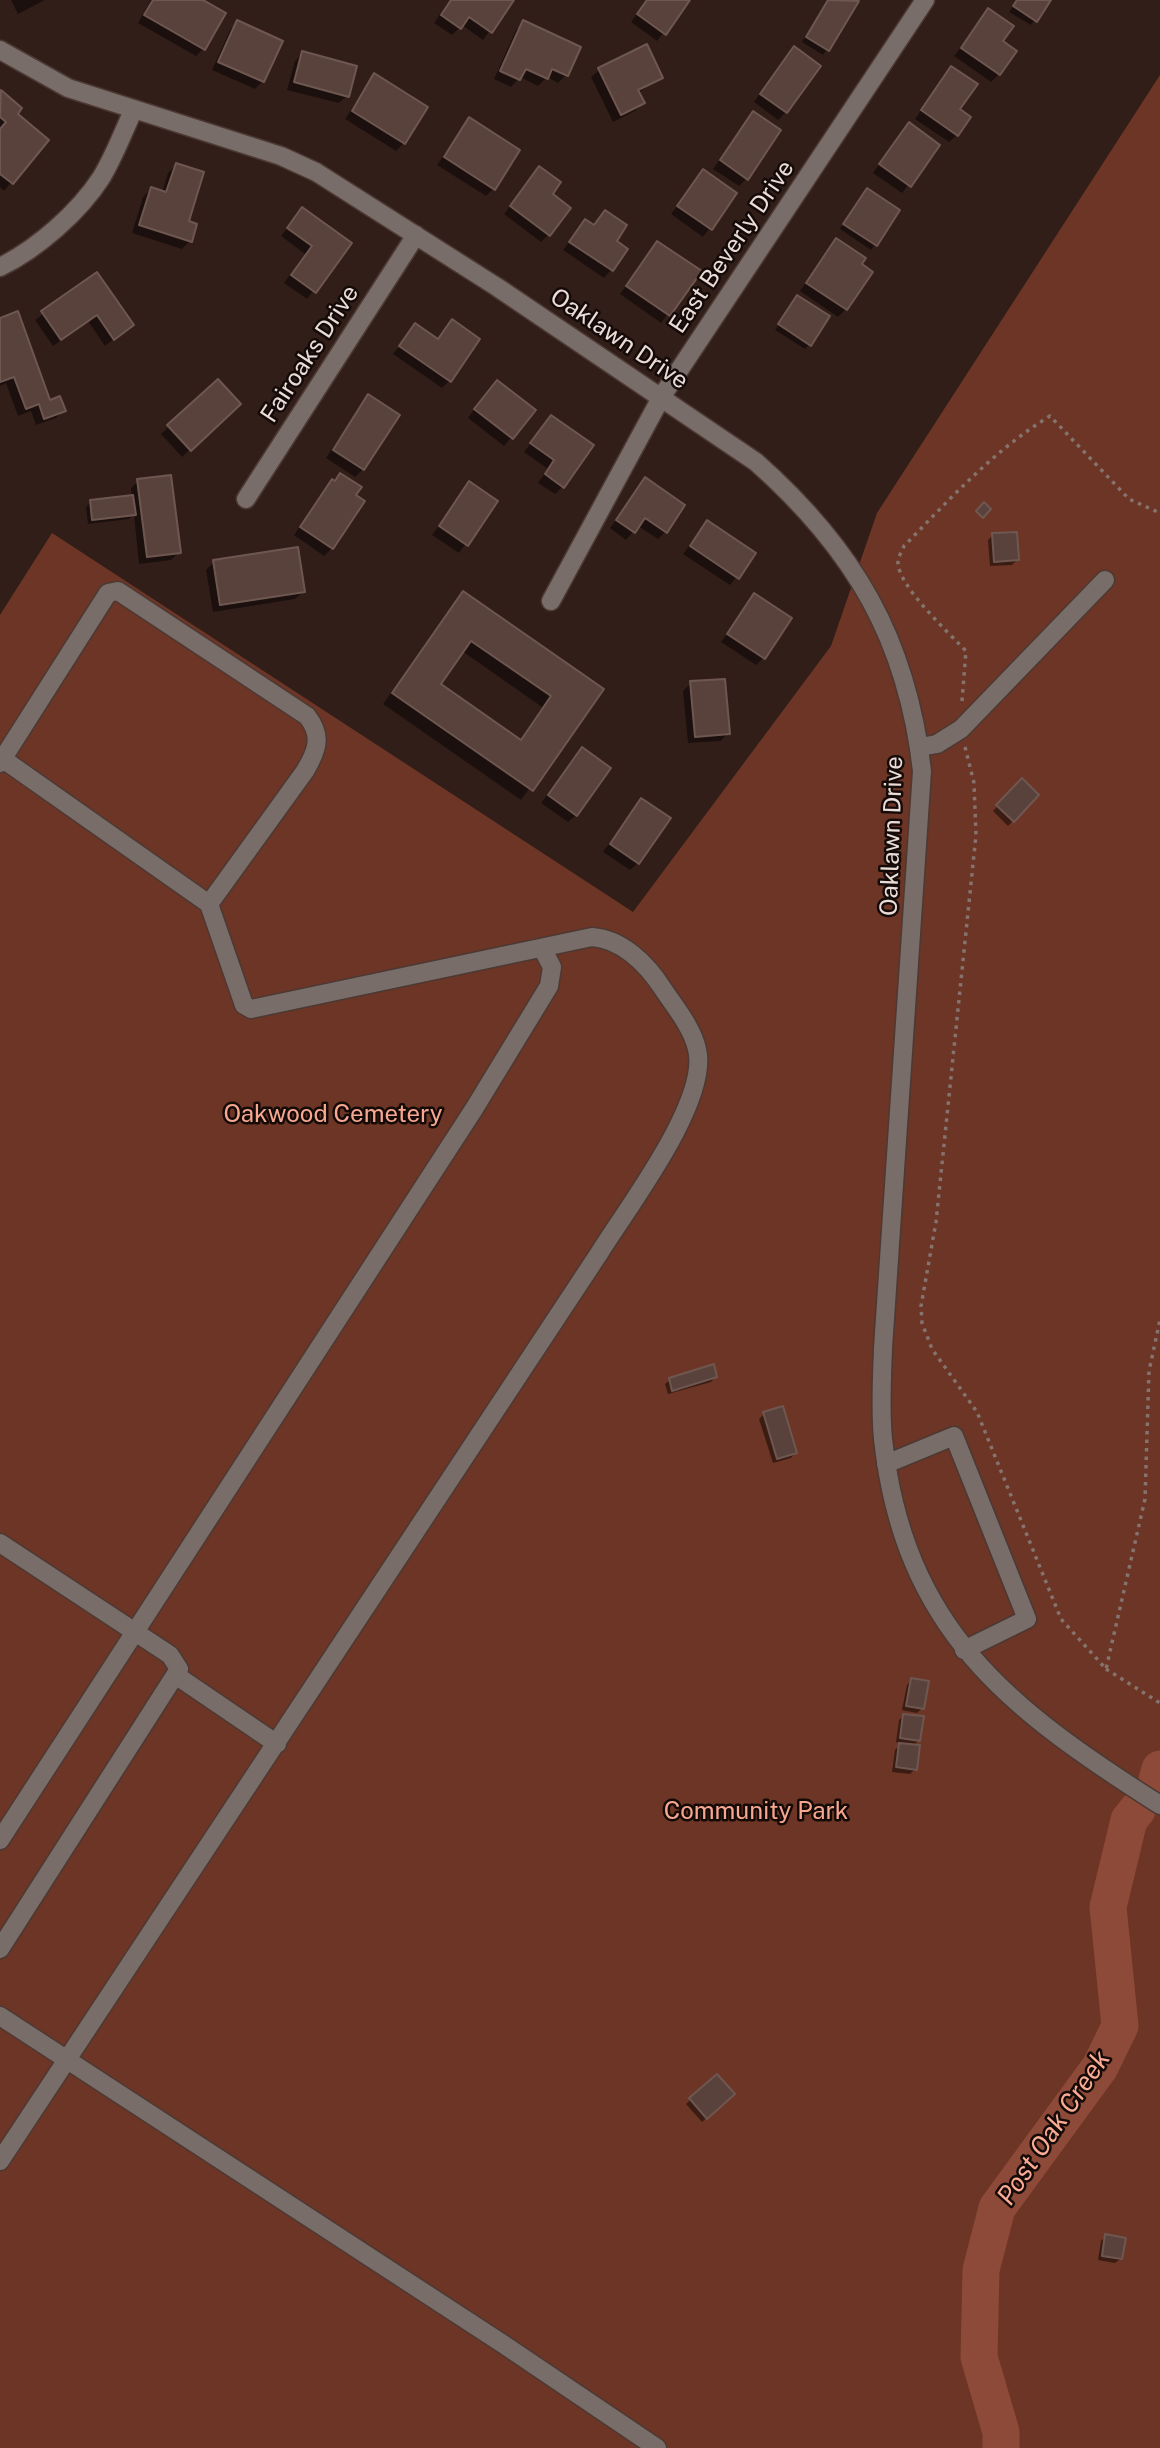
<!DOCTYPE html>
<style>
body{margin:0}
canvas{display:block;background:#321e18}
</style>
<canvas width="1160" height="2448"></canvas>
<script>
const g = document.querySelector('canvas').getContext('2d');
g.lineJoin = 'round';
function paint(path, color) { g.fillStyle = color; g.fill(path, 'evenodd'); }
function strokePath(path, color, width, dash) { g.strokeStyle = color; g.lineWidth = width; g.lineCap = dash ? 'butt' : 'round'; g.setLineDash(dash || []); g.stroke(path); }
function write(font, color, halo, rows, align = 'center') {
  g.font = font + ' "Public Sans",sans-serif'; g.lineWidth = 5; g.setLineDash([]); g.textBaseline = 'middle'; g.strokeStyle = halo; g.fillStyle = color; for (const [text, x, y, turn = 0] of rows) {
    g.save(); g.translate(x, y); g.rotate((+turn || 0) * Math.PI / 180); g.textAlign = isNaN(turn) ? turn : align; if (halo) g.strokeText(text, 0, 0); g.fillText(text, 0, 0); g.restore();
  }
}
paint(new Path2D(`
 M1160 75V2448H0V615L52 533 633 912 831 646 877 513Z`), '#6d3525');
paint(new Path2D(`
 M11 0H45L18 14Z
 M151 0H199L203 49 196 56 138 23Z
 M450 0H512L483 40 462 25 452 35 434 23Z
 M647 0H688L657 41 631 22Z
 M828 0 857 2 823 55 802 42Z
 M1017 0H1049L1031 25 1009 12Z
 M988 11 1000 42 999 74 991 82 954 56Z
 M237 22 280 42 263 81 255 89 212 70 230 30Z
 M524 22 578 47 566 75 558 83 547 77 538 86 520 77 511 87 494 79 516 30Z
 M646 47 661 77 638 93 643 103 635 111 613 122 591 77 599 70Z
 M303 53 347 96 339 103 287 90 295 61Z
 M787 56 786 112 778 120 754 102Z
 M951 68 958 110 957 135 949 142 915 119Z
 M374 76 404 143 396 151 345 119Z
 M0 93 20 109 15 114 47 140 4 191 0 187Z
 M753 113 747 178 739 186 713 169Z
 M469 120 494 188 486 196 437 165Z
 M902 132 938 146 902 193 873 173Z
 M176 165 190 241 182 249 132 233 143 197 151 189 162 193 168 173Z
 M539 168 550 194 549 234 541 242 504 214Z
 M704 171 735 193 703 237 671 214Z
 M867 190 898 210 871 250 840 229Z
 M302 209 349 244 307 299 284 283 305 254 281 236Z
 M605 212 611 270 604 278 563 250 585 221 593 226Z
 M837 240 846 309 838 317 800 291Z
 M658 243 699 271 661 323 620 294Z
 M97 275 132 325 105 346 88 321 53 346 35 320Z
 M793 302 809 345 805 349 775 330Z
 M0 319 49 402 64 410 56 418 36 425 31 411 18 416 6 383 0 386Z
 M452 322 449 381 442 388 393 354 415 326 436 341Z
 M218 381 231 412 182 457 161 434Z
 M489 390 533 411 504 446 468 418Z
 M368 396 363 469 355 477 326 458Z
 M551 417 562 487 555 494 538 483 548 469 524 452Z
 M340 475 332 548 324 556 294 535 325 489Z
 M646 480 665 532 658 539 638 526 626 540 610 528Z
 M138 481 179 552 171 560 139 564 134 515 129 519 88 524 86 507 91 502 132 497 131 488Z
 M470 484 496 502 459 553 432 535Z
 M707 522 754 554 730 585 683 554Z
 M993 535 1017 560 1012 565 990 566 988 540Z
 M214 562 303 592 295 599 213 612 206 570Z
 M463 593 601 690 521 800 383 704ZM462 651 542 707 519 741 439 685Z
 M755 595 763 658 756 665 721 642Z
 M691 683 728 733 721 741 688 743 683 691Z
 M583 749 576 815 568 822 541 803Z
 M1022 781 1037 795 1008 826 993 811Z
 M641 800 638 863 630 870 603 852Z
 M715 1377 711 1382 668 1394 665 1384 670 1380Z
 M764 1414 795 1453 791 1458 773 1463 759 1419Z
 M911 1680 922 1708 917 1713 902 1710 907 1685Z
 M904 1715 919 1740 913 1746 915 1769 910 1774 892 1772 895 1750 902 1743 896 1742 899 1720Z
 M716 2076 733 2094 702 2122 686 2104Z
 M1106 2236 1120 2259 1115 2263 1098 2260 1101 2241Z`), '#0007');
strokePath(new Path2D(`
 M1157 1780 1160 1769
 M1001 2448V2432L979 2357 981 2270 997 2208 1100 2067 1120 2026 1108 1907 1129 1820 1137 1810`), '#8e4a38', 37);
const building = new Path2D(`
 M153 0H203L226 13 205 50 144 15Z
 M451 0H514L492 33 469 17 461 29 441 15Z
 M647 0H690L666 35 637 14Z
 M828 0 859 1 829 51 806 37Z
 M1017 0H1051L1037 22 1013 6Z
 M988 8 1014 26 1003 41 1017 51 1000 75 961 48Z
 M237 20 283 41 264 82 218 62Z
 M523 20 581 47 568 76 552 69 548 79 526 69 520 80 500 71Z
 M647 44 663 78 638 90 645 103 621 115 598 68Z
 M794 46 821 66 787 113 760 94Z
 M302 51 357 66 349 97 294 82Z
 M951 66 978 84 960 109 971 117 958 136 921 110Z
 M374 73 428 107 405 144 352 111Z
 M1 90 22 108 18 114 49 140 13 184 0 174V129L6 122 0 117Z
 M753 111 781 130 748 180 720 160Z
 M469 117 520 150 495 190 444 157Z
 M909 122 940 145 911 187 879 164Z
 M176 163 204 172 189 221 197 224 192 242 139 225 151 187 166 192Z
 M539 166 561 182 553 194 571 208 550 236 510 206Z
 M703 169 737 193 712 230 677 206Z
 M867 188 900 210 877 246 843 224Z
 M302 207 352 243 316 293 291 275 312 246 287 228Z
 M605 210 627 225 617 241 628 249 613 271 569 242 585 219 594 225Z
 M836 238 866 258 862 264 873 272 847 310 806 283Z
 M657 241 702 271 670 316 626 286Z
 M97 272 134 325 114 340 97 315 61 340 41 311Z
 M797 295 830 316 811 346 778 324Z
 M18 311 50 400 60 396 66 411 44 419 39 404 26 409 14 377 0 382V318Z
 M452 319 480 339 451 382 399 346 415 323 438 339Z
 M218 379 241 404 191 451 167 425Z
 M497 380 536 410 513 439 474 409Z
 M368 394 400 415 364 470 333 450Z
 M551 415 594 445 564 488 545 474 554 460 530 443Z
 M340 473 362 487 356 495 365 501 333 549 300 527 332 479 335 481Z
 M171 475 181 553 147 557 137 479Z
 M645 477 685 505 667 533 645 518 635 533 616 520Z
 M469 481 498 501 468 546 439 526Z
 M133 495 136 515 92 520 90 500Z
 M984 502 991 509 983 518 976 511Z
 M707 520 756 553 739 579 690 546Z
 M1017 532 1019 560 994 562 992 533Z
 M298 547 305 592 220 605 213 560Z
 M463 591 604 689 533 791 392 693ZM471 641 551 696 521 740 441 684Z
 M754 593 792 618 765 659 727 634Z
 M725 679 730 734 695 737 690 681Z
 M582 747 611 768 577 816 548 795Z
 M1022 778 1039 795 1014 822 996 805Z
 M641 798 671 818 639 864 610 844Z
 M714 1364 717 1377 672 1391 669 1378Z
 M783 1406 797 1453 777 1459 763 1412Z
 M911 1678 929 1681 924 1709 906 1706Z
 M903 1714 924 1716 920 1741 900 1738Z
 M899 1743 920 1745 917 1770 896 1767Z
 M717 2074 735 2094 707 2119 689 2098Z
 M1105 2234 1126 2238 1122 2259 1102 2256Z`);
paint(building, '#59423b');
strokePath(building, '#6f5751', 2);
const minor = new Path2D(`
 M0 50 68 88 281 156 316 172 497 287 756 462C854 549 907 639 922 771L883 1348C882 1378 880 1409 883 1439 904 1630 1009 1709 1160 1805
 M0 267C37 249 79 212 101 178 114 157 123 132 134 109
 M246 499 416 235
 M551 601 662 396 925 0
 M920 747 937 744 961 729 1105 580
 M3 759 209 904
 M0 763 108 593 118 591 307 716C323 736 317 751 305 771L209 904 244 1005 251 1009 592 937C622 939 647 964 663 989 675 1007 692 1027 697 1049 710 1100 628 1207 600 1252L0 2161
 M886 1464 954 1436 1027 1619 964 1650
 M0 1543 170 1655 179 1669 0 1949
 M177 1676 277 1744
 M0 1840 474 1109 549 986 552 967 542 948
 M0 2016 503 2344 657 2448`);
strokePath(minor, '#4c3933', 21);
strokePath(new Path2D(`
 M962 701 966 651C950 634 897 585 898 562 898 557 902 551 904 546 950 499 994 450 1050 416L1129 499 1160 513
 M965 747 974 783 976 835 936 1222 921 1306 922 1323 932 1349 977 1412 1061 1619 1106 1669 1145 1499 1149 1371 1160 1320
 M1106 1669 1160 1703`), '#85736e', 3.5, [3.5, 5]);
strokePath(minor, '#796d6a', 18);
write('24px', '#ebdcd8', '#140b08', [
 ["East Beverly Drive",732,247,-56],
 ["Oaklawn Drive",619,339,34],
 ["Fairoaks Drive",310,354,-57],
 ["Oaklawn Drive",892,836,-88]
]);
write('24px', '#f7a790', '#140b08', [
 ["Oakwood Cemetery",333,1115],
 ["Community Park",756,1812]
]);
write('italic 26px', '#fcab94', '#140b08', [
 ["Post Oak Creek",1054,2128,-56]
]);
</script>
